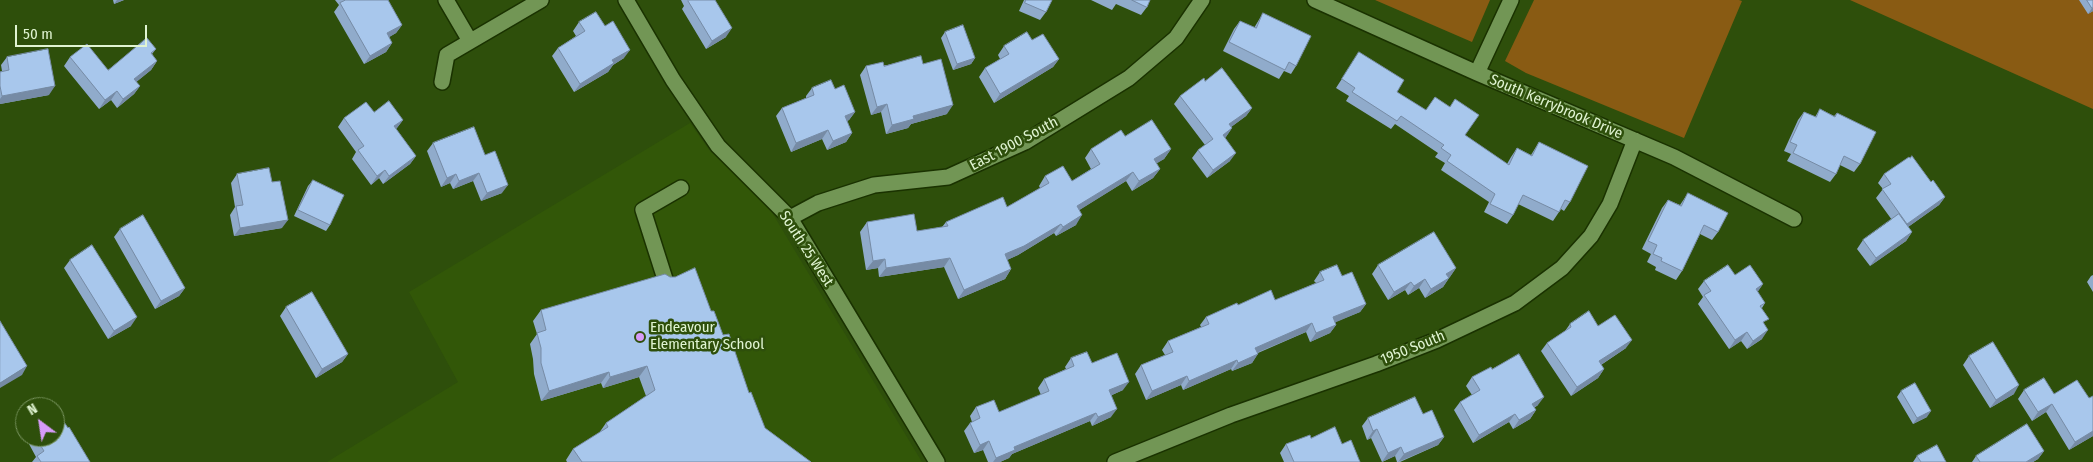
<!DOCTYPE html>
<style>
body{margin:0}
#map{position:relative;width:2093px;height:462px;overflow:hidden;background:#2e4f0b;font-family:"Fira Sans Condensed",sans-serif}
canvas{display:block}
.north{position:absolute;left:15px;top:397px;width:50px;height:50px;box-sizing:border-box;background:#2e4f0b;border:1px solid #75915b;border-radius:50%;rotate:329deg;font-size:14px;font-weight:700;line-height:20px;text-align:center;color:#e0f4d2}
.north::after{content:'';display:block;margin:auto;width:18px;height:22px;background:#d79bf9;clip-path:polygon(50% 0,100% 100%,50% 72%,0 100%)}
.scale{position:absolute;left:15px;top:25px;width:132px;height:22px;box-sizing:border-box;border:2px solid #e0f4d2;border-top:0;padding-left:6px;font-size:15px;line-height:18px;white-space:nowrap;color:#e0f4d2;-webkit-text-stroke:4px #2e4f0b;paint-order:stroke}
</style>
<div id="map">
<canvas width="2093" height="462"></canvas>
<div class="north">N</div>
<div class="scale">50 m</div>
</div>
<script>
const g = document.querySelector('canvas').getContext('2d');
g.lineJoin = 'round';
function paint(path, color) { g.fillStyle = color; g.fill(path, 'evenodd'); }
function strokePath(path, color, width, dash) { g.strokeStyle = color; g.lineWidth = width; g.lineCap = dash ? 'butt' : 'round'; g.setLineDash(dash || []); g.stroke(path); }
function write(font, color, halo, rows, align = 'center') {
  g.font = font + ' "Fira Sans Condensed",sans-serif'; g.lineWidth = 5; g.setLineDash([]); g.textBaseline = 'middle'; g.strokeStyle = halo; g.fillStyle = color; for (const [text, x, y, turn = 0] of rows) {
    g.save(); g.translate(x, y); g.rotate((+turn || 0) * Math.PI / 180); g.textAlign = isNaN(turn) ? turn : align; if (halo) g.strokeText(text, 0, 0); g.fillText(text, 0, 0); g.restore();
  }
}
paint(new Path2D(`
 M690 123 709 150 765 201 922 462H327L458 382 409 292Z`), '#325708');
paint(new Path2D(`
 M1375 0H1490L1472 42Z
 M1534 0H1739L1742 1 1684 138 1526 73 1505 61Z
 M1850 0H2093V109Z`), '#895b13');
const minor = new Path2D(`
 M446 0 470 41
 M626 0 673 80 718 146 790 218 937 462
 M1315 0 1477 73 1674 157 1794 219
 M1477 73 1511 0
 M442 82 447 55 541 0
 M790 218 818 203 874 185 948 177 1025 142 1129 78 1176 38 1202 0
 M665 279 643 210 681 188
 M1115 462 1231 415 1376 364 1437 340 1515 303 1562 268 1591 236 1610 204 1635 140`);
strokePath(minor, '#1a3200', 18);
strokePath(minor, '#729655', 15);
paint(new Path2D(`
 M113 0H124L114 4Z
 M335 0H388L402 25 396 33 389 37 392 43 386 52 364 64 334 12 339 5Z
 M681 0H715L726 37 706 49 682 9 684 6Z
 M1024 0H1052L1046 12 1040 20 1019 11Z
 M1091 0H1150L1147 7 1141 15 1116 4 1112 10Z
 M2079 0H2093V11L2088 14Z
 M1263 13 1296 66 1291 74 1284 71 1279 79 1223 51 1234 29 1240 21 1254 28Z
 M579 22 624 58 613 65 608 72 574 92 552 56 558 48 576 36 573 31Z
 M945 32 975 58 971 64 953 70 941 38Z
 M1032 40 1059 59 1053 67 994 103 979 77 985 68 1000 59 998 55 1004 46Z
 M156 49 152 54 157 61 151 70 136 82 140 86 134 94 117 108 111 100 99 109 64 66 70 57 108 70Z
 M1359 52 1397 92 1465 135 1507 164 1511 157 1517 148 1531 155 1539 142 1570 202 1564 211 1561 209 1553 221 1518 204 1513 215 1507 224 1484 212 1489 202 1441 170 1445 163 1435 157 1438 153 1395 124 1391 129 1346 101 1349 96 1336 88Z
 M7 57 49 95 0 104V72L2 71 1 65Z
 M923 64 947 114 911 124 908 128 886 134 881 112 871 115 860 75 866 66Z
 M1205 81 1252 108 1246 116 1231 127 1232 128 1225 138 1230 161 1207 178 1192 158 1198 150 1205 145 1174 104 1180 96Z
 M812 88 835 89 855 112 849 120 847 121 852 133 846 142 827 150 822 139 791 152 776 116 782 108 806 98V96Z
 M1820 109 1834 116 1837 113 1860 164 1854 172 1840 165 1836 174 1830 182 1787 161 1791 154 1784 151 1798 120 1804 112 1815 117Z
 M374 112 403 120 396 129 416 156 410 164 383 184 379 178 371 185 352 159 356 152 338 127 344 118Z
 M1125 136 1171 149 1164 159 1156 163 1160 169 1153 178 1132 191 1126 181 1079 210 1076 225 1056 236 1054 233 1018 255 1007 260 1011 269 1005 279 958 299 944 267 879 277 878 268 866 270 860 232 867 222 917 231 942 227 946 222 1007 207 1040 188 1039 186 1045 176 1072 181 1091 169 1085 158 1091 149Z
 M433 143 485 155 502 193 481 201 473 181 453 189 450 183 441 187 427 151Z
 M237 174 282 228 234 236 230 215 235 207 231 183Z
 M1884 174 1931 182 1945 197 1939 205 1908 227 1912 232 1906 241 1870 266 1857 249 1863 240 1892 220 1876 198 1883 189 1878 183Z
 M313 180 330 225 326 231 294 216 308 186Z
 M1688 193 1718 232 1712 240 1700 234 1682 271 1676 280 1655 270 1656 267 1647 262 1651 254 1642 249 1662 208 1668 200 1680 205Z
 M120 229 185 288 179 296 155 309 114 237Z
 M70 260 131 326 108 339 64 268Z
 M1378 265 1456 268 1449 278 1443 287 1425 298 1419 288 1408 295 1405 290 1388 300 1372 274Z
 M1320 272 1342 276 1366 304 1360 312 1335 322 1336 325 1330 333 1310 342 1306 332 1258 353 1252 363 1232 371 1231 369 1183 390 1181 385 1146 400 1135 374 1141 365 1165 355 1162 350 1168 341 1201 327 1200 325 1206 317 1238 305 1275 300 1316 283 1314 281Z
 M1735 275 1763 284 1757 292 1765 303 1762 308 1764 325 1762 339 1747 349 1741 341 1729 349 1698 304 1703 297 1698 289 1704 281Z
 M2093 275V292L2087 282 2091 276Z
 M286 307 348 354 342 362 316 378 280 316Z
 M541 310 711 311 765 428 811 462H567L566 460 573 449 599 433 606 423 646 396 639 377 603 388 601 383 541 401 534 374 533 359 530 344 537 334 533 321Z
 M1570 324 1598 326 1626 348 1601 365 1604 369 1598 378 1571 396 1541 351 1547 343 1565 331Z
 M1969 356 2014 394 1990 408 1963 365Z
 M1071 358 1092 363 1123 390 1112 395 1111 417 1092 426 1090 421 1012 454 1009 458 1000 462H988L983 450 974 453 964 431 970 423 972 422 970 416 976 407 999 412 1041 395 1038 388 1044 379 1066 369 1065 367Z
 M1492 369 1538 405 1534 408 1536 410 1530 419 1513 429 1509 422 1473 443 1454 410 1460 402 1472 395 1466 386 1472 377Z
 M2024 390 2089 398 2093 436 2069 450 2046 412 2032 421 2018 399Z
 M1901 391 1927 417 1913 424 1897 397Z
 M1423 414 1444 437 1438 445 1400 462H1397L1395 456 1382 462 1371 438 1367 440 1362 426 1368 418Z
 M34 437H55L90 462H32L36 457 29 444Z
 M1311 438 1342 444 1360 462H1284L1280 453 1286 444Z
 M2044 451 2038 459 2033 462H1972L1976 456Z
 M1917 456 1946 462H1913Z`), '#90abcb');
paint(new Path2D(`
 M117 0H124L114 4Z
 M2092 8H2093V11L2088 14Z
 M402 25 396 33 381 42 387 33Z
 M732 28 726 37 706 49 712 41Z
 M392 43 386 52 364 64 370 56Z
 M630 50 624 58 613 65 608 72 574 92 580 84 612 60Z
 M975 58 971 64 953 70 957 64Z
 M1059 59 1053 67 994 103 1000 94Z
 M157 61 151 70 129 88 134 79Z
 M55 86 49 95 0 104V99L2 96Z
 M140 86 134 94 117 108 123 99Z
 M117 91 111 100 99 109 105 100Z
 M887 104 881 112 871 115 877 107Z
 M953 105 947 114 911 124 908 128 886 134 892 125 913 116Z
 M1252 108 1246 116 1223 133 1229 124Z
 M855 112 849 120 839 125 845 116Z
 M403 120 397 128 388 135 394 126Z
 M1232 128 1226 137 1217 144 1223 135Z
 M828 130 822 139 791 152 796 143Z
 M852 133 846 142 827 150 833 141Z
 M1171 149 1164 159 1148 169 1154 159Z
 M1236 153 1230 161 1207 178 1213 170Z
 M416 156 410 164 383 184 389 176Z
 M1160 169 1153 178 1132 191 1139 181Z
 M385 170 379 178 371 185 377 176Z
 M1133 172 1126 181 1070 216 1077 206Z
 M479 173 473 181 453 189 459 181Z
 M456 174 450 183 441 187 447 178Z
 M508 185 502 193 481 201 487 193Z
 M1945 197 1939 205 1901 232 1907 224Z
 M1082 215 1076 225 1056 236 1063 227Z
 M288 220 282 228 234 236 240 228Z
 M1061 224 1054 233 1018 255 998 264 1005 254Z
 M1912 232 1906 241 1870 266 1876 258Z
 M950 258 944 267 879 277 886 268Z
 M885 259 878 268 866 270 873 261Z
 M1456 268 1450 277 1440 283 1446 274Z
 M1011 269 1005 279 958 299 964 290Z
 M1449 278 1443 287 1425 298 1431 289Z
 M1425 279 1419 288 1408 295 1414 286Z
 M1411 282 1405 290 1388 300 1394 292Z
 M1763 284 1757 293 1756 289Z
 M185 288 179 296 155 309 161 301Z
 M1366 304 1360 312 1327 326 1333 317Z
 M137 317 131 326 108 339 114 331Z
 M1312 323 1306 332 1249 356 1255 348Z
 M1336 325 1330 333 1310 342 1316 333Z
 M1768 330 1762 339 1747 349 1753 341Z
 M1747 332 1741 341 1729 349 1735 340Z
 M1632 340 1626 348 1593 370 1599 361Z
 M348 354 342 362 316 378 322 369Z
 M1258 354 1252 363 1232 371 1238 363Z
 M1237 360 1231 369 1183 390 1189 381Z
 M27 366 22 375 0 388V383Z
 M647 366 639 377 603 388 610 377Z
 M1604 369 1598 378 1571 396 1577 387Z
 M609 372 601 383 541 401 549 391Z
 M1187 376 1181 385 1146 400 1152 391Z
 M1129 382 1123 390 1103 399 1109 390Z
 M2019 385 2014 394 1990 408 1996 400Z
 M1544 397 1538 405 1526 413 1532 404Z
 M2052 404 2046 412 2032 421 2038 412Z
 M1117 409 1111 417 1092 426 1098 417Z
 M1536 410 1530 419 1513 429 1519 420Z
 M1931 411 1927 417 1913 424 1917 418Z
 M1096 413 1090 421 1012 454 1009 458 1000 462H993L996 458 1014 447Z
 M1515 414 1509 422 1473 443 1479 435Z
 M1377 429 1371 438 1367 440 1373 431Z
 M2093 431V436L2069 450 2075 442Z
 M1444 437 1438 445 1398 462 1404 454Z
 M989 441 983 450 974 453 980 445Z
 M1401 447 1395 456 1382 462 1388 453Z
 M2044 451 2038 459 2033 462H2026Z`), '#768ba5');
const building = new Path2D(`
 M346 0H388L402 25 387 33 392 43 370 56 340 3Z
 M689 0H715L732 28 712 41 688 1Z
 M1026 0H1052L1046 12 1025 3Z
 M1132 0H1150L1147 7Z
 M2087 0H2093V8H2092Z
 M596 12 605 26 613 21 630 50 612 60 614 63 580 84 558 48 585 31 579 22Z
 M1263 13 1311 36 1296 66 1289 62 1285 70 1229 42 1240 21 1256 28Z
 M963 25 975 58 957 64 945 32Z
 M1027 32 1032 40 1043 34 1059 59 1000 94 985 68 1009 54 1004 46Z
 M147 38 156 49 151 53 157 61 134 79 140 86 123 99 117 91 105 100 70 57 87 44 108 70Z
 M48 49 55 86 2 96 0 86V72L9 70 7 57Z
 M1359 52 1404 80 1397 92 1426 110 1435 97 1450 107 1455 99 1479 115 1465 135 1509 165 1517 148 1532 156 1539 142 1588 166 1570 202 1565 200 1559 212 1523 195 1513 215 1490 204 1495 194 1447 161 1451 155 1441 148 1444 145 1401 116 1397 121 1352 92 1355 88 1342 79Z
 M921 56 923 64 941 59 953 105 913 116 914 119 892 125 887 104 877 107 866 66 883 62 884 66Z
 M1222 68 1252 108 1229 124 1232 128 1223 135 1236 153 1213 170 1198 150 1213 139 1180 96 1204 78 1205 81Z
 M831 80 835 89 844 85 855 112 845 116 852 133 833 141 828 130 796 143 782 108 814 95 812 88Z
 M389 101 403 120 394 126 416 156 389 176 385 170 377 176 358 150 364 146 344 118 366 102 374 112Z
 M1820 109 1835 117 1837 113 1876 132 1860 164 1844 156 1836 174 1793 153 1797 145 1790 142 1804 112 1816 117Z
 M1152 120 1171 149 1154 159 1160 169 1139 181 1133 172 1077 206 1082 215 1063 227 1061 224 1024 246 1005 254 1011 269 964 290 950 258 886 268 885 259 873 261 867 222 914 214 917 231 948 226 946 222 1003 197 1007 207 1049 183 1045 176 1063 166 1072 181 1100 164 1091 149 1121 130 1125 136Z
 M474 127 485 155 495 151 508 185 487 193 479 173 459 181 456 174 447 178 433 143Z
 M1912 156 1931 182 1933 180 1945 197 1907 224 1882 189 1891 184 1884 174 1909 157 1910 158Z
 M269 168 272 182 280 181 288 220 240 228 236 206 243 205 237 174Z
 M313 180 344 195 330 225 298 210Z
 M1688 193 1728 213 1718 232 1704 225 1682 271 1661 261 1662 258 1653 254 1657 245 1648 241 1668 200 1681 206Z
 M1899 214 1912 232 1876 258 1863 240Z
 M143 215 185 288 161 301 120 229Z
 M1434 232 1456 268 1446 274 1449 278 1431 289 1425 279 1414 286 1411 282 1394 292 1378 265Z
 M92 245 137 317 114 331 70 260Z
 M1337 265 1342 276 1352 272 1366 304 1333 317 1336 325 1316 333 1312 323 1255 348 1258 354 1238 363 1237 360 1189 381 1187 376 1152 391 1141 365 1173 352 1168 341 1209 324 1206 317 1237 303 1238 305 1271 290 1275 300 1324 280 1320 272Z
 M1728 265 1735 275 1750 265 1763 284 1756 289 1765 303 1760 306 1769 319 1763 322 1768 330 1753 341 1747 332 1735 340 1704 295 1711 291 1704 281Z
 M695 268 711 311H714L723 335 729 334 749 393 751 392 765 428 811 462H582L573 449 608 427 606 423 655 390 647 366 610 377 609 372 549 391 541 363V348L537 333 546 330 541 310 665 274 670 277H675Z
 M312 292 348 354 322 369 286 307Z
 M1589 311 1598 326 1615 315 1632 340 1599 361 1604 369 1577 387 1547 343 1571 327 1570 324Z
 M0 321 27 366 0 383Z
 M1993 342 2019 385 1996 400 1969 356Z
 M1087 352 1092 363 1117 353 1129 382 1109 390 1117 409 1098 417 1096 413 1014 447 1015 450 996 458 989 441 980 445 970 423 980 418 976 407 994 400 999 412 1049 391 1044 379 1074 366 1071 358Z
 M1519 354 1544 397 1532 404 1536 410 1519 420 1515 414 1479 435 1460 402 1480 390 1472 377 1491 367 1492 369Z
 M2044 378 2054 394 2077 380 2089 398 2093 396V431L2075 442 2052 404 2038 412 2024 390Z
 M1915 383 1931 411 1917 418 1901 391Z
 M1415 397 1423 414 1432 410 1444 437 1404 454 1401 447 1388 453 1377 429 1373 431 1368 418Z
 M62 419 68 428 69 427 90 462H41L37 456 44 451 35 437H55V423Z
 M2027 424 2044 451 2026 462H1980L1976 456Z
 M1335 427 1342 444 1351 440 1360 462H1294L1286 444 1310 435 1311 438Z
 M1937 445 1946 462H1921L1917 456Z`);
paint(building, '#a8c7ec');
strokePath(building, '#768ba5', 1);
for (const [x, y, r, color] of [
 [640,337,5,"#d79bf9"]
]) { const dot = new Path2D(); dot.arc(x, y, r, 0, 2 * Math.PI); g.fillStyle = color; g.fill(dot); strokePath(dot, '#2e4f0b', 2); }
write('15px', '#e0f4d2', '#2e4f0b', [
 ["South Kerrybrook Drive",1556,107,23],
 ["East 1900 South",1014,144,-28],
 ["South 25 West",806,249,57],
 ["1950 South",1413,348,-22]
]);
write('15px', '#e0f4d2', '#2e4f0b', [
 ["Endeavour",650,328],
 ["Elementary School",650,345]
], 'left');
</script>
